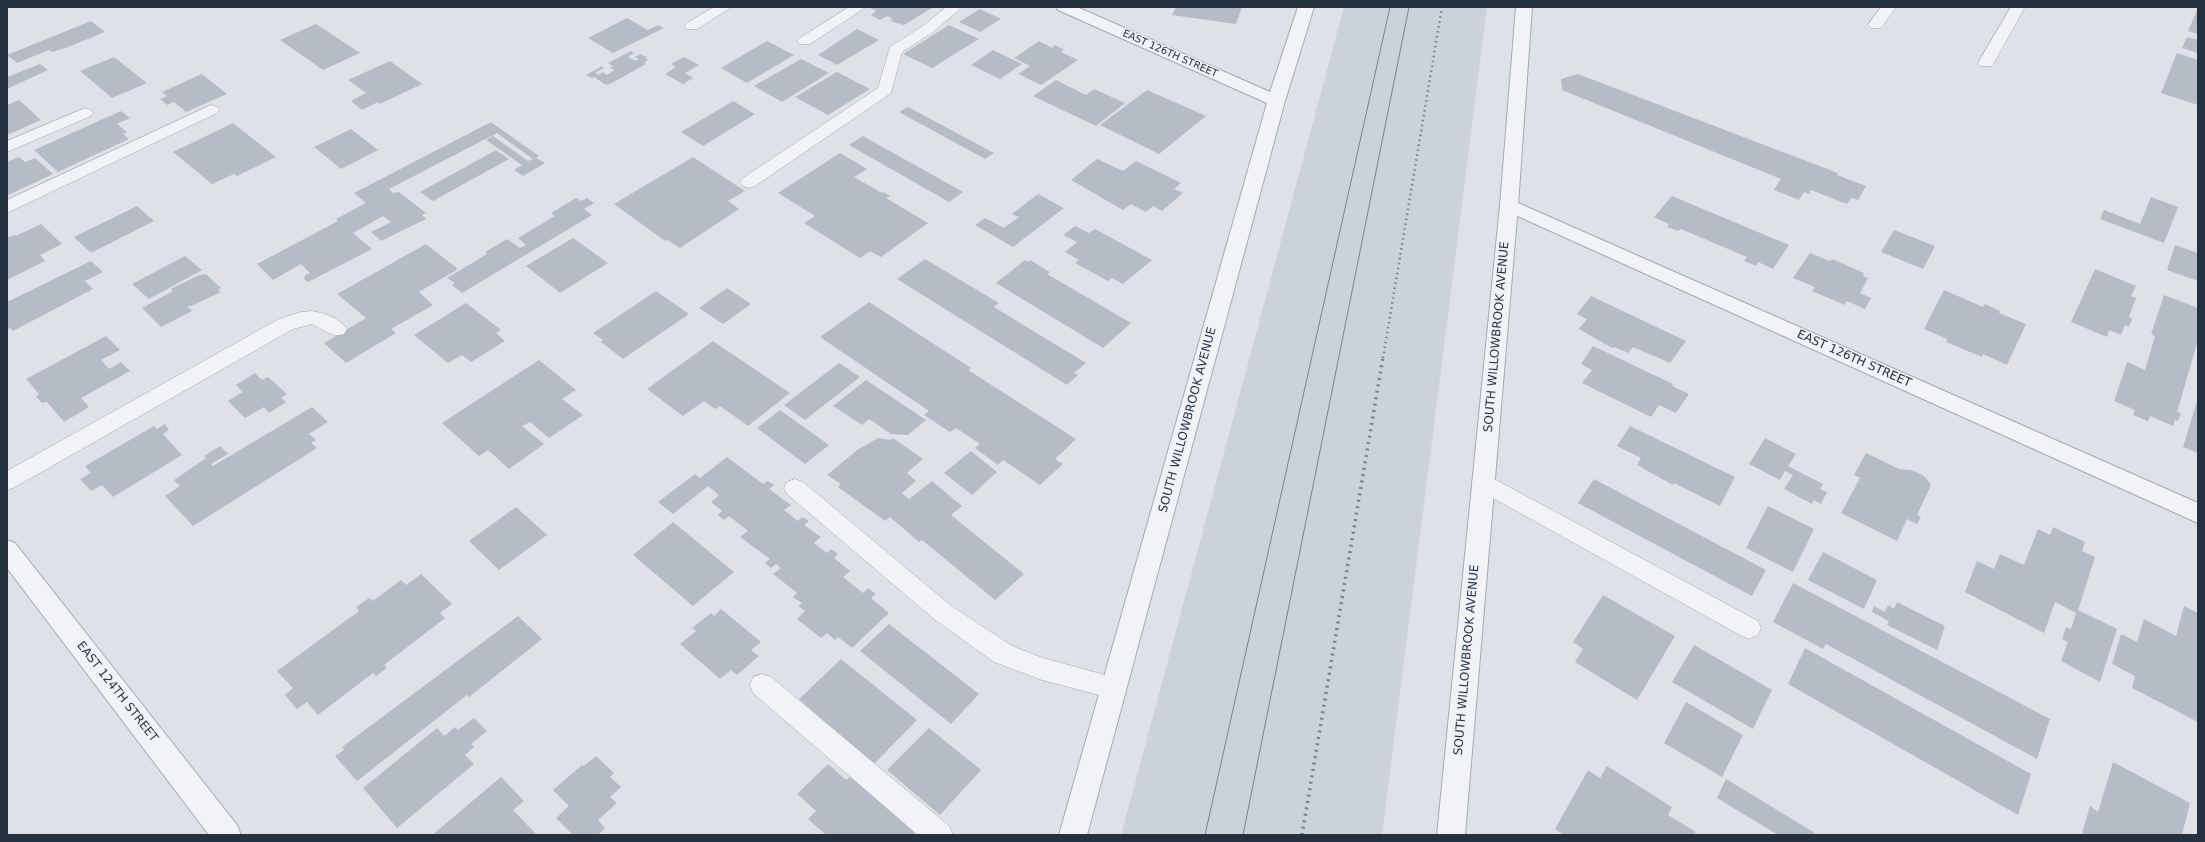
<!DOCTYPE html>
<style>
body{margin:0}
#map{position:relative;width:2205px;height:842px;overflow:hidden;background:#dee2e8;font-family:"DejaVu Sans",sans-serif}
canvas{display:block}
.frame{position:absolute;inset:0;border:8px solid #263140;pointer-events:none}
</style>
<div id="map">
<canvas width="2205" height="842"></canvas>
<div class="frame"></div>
</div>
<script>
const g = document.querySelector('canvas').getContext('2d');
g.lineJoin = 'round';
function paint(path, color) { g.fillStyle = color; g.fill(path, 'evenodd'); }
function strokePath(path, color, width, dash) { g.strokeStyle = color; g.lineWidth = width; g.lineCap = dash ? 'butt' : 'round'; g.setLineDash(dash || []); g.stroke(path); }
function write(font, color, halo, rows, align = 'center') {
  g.font = font + ' "DejaVu Sans",sans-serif'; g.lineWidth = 3; g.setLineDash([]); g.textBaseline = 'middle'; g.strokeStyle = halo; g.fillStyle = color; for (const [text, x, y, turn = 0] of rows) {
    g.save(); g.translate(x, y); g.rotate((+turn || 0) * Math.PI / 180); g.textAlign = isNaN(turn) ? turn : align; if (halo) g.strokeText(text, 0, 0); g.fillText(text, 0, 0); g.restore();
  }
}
paint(new Path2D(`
 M1344 7H1487L1382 835H1121Z`), '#ccd2da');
paint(new Path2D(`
 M868 7H929L932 8 904 25 890 21 893 19 887 16 880 20 871 15 876 11Z
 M1176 7H1242L1236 24 1172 15Z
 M2198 8V34L2188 31Z
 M980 9 1001 19 980 32 959 22Z
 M627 18 648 30 658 25 664 28 613 53 588 38Z
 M91 21 105 32 68 47 52 52 49 50 17 63 7 55Z
 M316 24 360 53 323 70 280 40Z
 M949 25 979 39 932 68 903 54Z
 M857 29 879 40 837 65 818 55Z
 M2187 37 2198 40V53L2182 48Z
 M767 41 794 55 747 83 721 68Z
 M1039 41 1052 48 1055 45 1064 50 1061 52 1078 60 1041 85 1018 74 1030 66 1014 58Z
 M993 50 1022 64 1000 79 971 65Z
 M631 51 634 53 628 57 636 61 639 59 635 57 640 54 647 57 645 58 648 60 644 63 646 64 612 83 606 85 594 77 592 78 586 75 602 66 604 68 595 73 598 75 603 72 607 75 615 70 610 68 613 66 608 63Z
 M2177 53 2198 60V105L2161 93Z
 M114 57 147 83 112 98 80 71Z
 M684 57 699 65 685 73 693 78 683 84 665 74 676 67 671 64Z
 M801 59 829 73 782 102 754 86Z
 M390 61 422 84 380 104 378 102 362 110 351 101 366 93 348 80Z
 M40 64 48 70 7 89V77Z
 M837 72 870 89 828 115 795 97Z
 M202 74 227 94 186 112 174 102 167 105 160 99 167 96 162 92Z
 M1578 74 1838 173 1837 175 1866 186 1858 200 1851 198 1847 204 1811 190 1809 194 1804 192 1799 200 1774 190 1781 179 1562 90 1561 79Z
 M1056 80 1086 95 1094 89 1125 103 1096 126 1033 96Z
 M1147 90 1206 116 1159 154 1100 125Z
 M19 100 41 120 7 135V105Z
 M733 101 755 114 703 146 681 132Z
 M908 107 994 153 985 159 899 112Z
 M121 111 130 118 117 124 127 132 123 134 129 139 58 172 34 150Z
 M491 122 539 156 536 158 545 163 523 176 514 170 522 165 486 140 493 136 528 161 533 159 497 133 389 189 393 193 399 192 426 213 422 215 426 219 381 241 371 232 391 222 383 216 353 233 372 249 308 282 304 279 305 275 310 273 301 264 273 280 257 264 338 221 336 219 366 203 354 193Z
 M233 123 276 157 237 176 234 174 212 184 173 152Z
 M351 129 378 150 341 169 314 147Z
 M863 136 963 192 949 202 849 145Z
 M496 150 509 159 433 201 420 192Z
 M840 153 867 169 854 177 882 193 884 192 890 196 886 198 928 223 881 257 870 251 860 258 804 223 815 216 778 193Z
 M19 157 25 162 35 158 53 174 8 195 7 162Z
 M693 157 745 191 728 201 739 209 680 248 667 240 665 241 614 204Z
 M1097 159 1123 171 1136 161 1181 183 1174 189 1183 193 1162 211 1153 206 1146 212 1131 204 1123 210 1071 180Z
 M1038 194 1064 208 1013 247 975 225 985 218 1004 228 1019 217 1012 214Z
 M1672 196 1789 245 1773 269 1758 262 1756 266 1744 261 1747 257 1681 229 1678 231 1667 227 1669 224 1654 217Z
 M2151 197 2178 207 2164 243 2100 219 2104 210 2140 224Z
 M576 198 581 201 587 198 594 203 584 209 592 215 462 293 452 285 455 283 447 278 487 254 485 252 507 239 520 248 526 245 518 238 555 216 551 213Z
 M137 206 154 221 91 253 74 237Z
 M41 224 62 244 40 255 45 261 7 280V238L15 235 16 236Z
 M1075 226 1089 233 1095 229 1152 260 1123 284 1112 278 1108 281 1075 263 1079 260 1065 252 1077 242 1063 235Z
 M1894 230 1935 246 1923 269 1881 252Z
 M573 238 608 263 560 293 526 266Z
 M426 244 458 269 419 292 433 305 391 329 396 333 346 363 324 343 366 318 337 294Z
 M2175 245 2198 253V281L2167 270Z
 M1810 253 1830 261 1832 259 1864 273 1863 276 1868 278 1860 293 1871 298 1865 309 1847 301 1845 305 1812 291 1815 287 1793 278Z
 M185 256 202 270 149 299 132 284Z
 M925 259 999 303 994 307 1086 363 1074 373 1078 375 1067 385 897 279Z
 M1025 260 1028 262 1030 260 1050 272 1047 274 1131 323 1103 348 996 283Z
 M91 261 103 272 85 281 93 289 13 331 10 328 7 330V302Z
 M2095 269 2136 286 2131 296 2136 298 2129 317 2132 319 2129 327 2125 325 2121 335 2109 330 2107 337 2071 322Z
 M206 274 221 288 218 290 221 292 191 306H187L192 311 161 327 142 308 173 291 171 289 197 276Z
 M727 288 751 304 723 324 699 308Z
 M1944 290 1983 307 1985 304 2000 311 1999 313 2026 324 2007 365 1983 354 1982 357 1946 342 1947 339 1924 329Z
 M656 291 689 314 623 359 601 342 603 340 593 333Z
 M2164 295 2198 308V340L2177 412 2181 413 2178 421 2175 420 2173 426 2150 416 2148 421 2133 415 2135 410 2114 401 2127 362 2145 370 2155 336 2151 334Z
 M1591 296 1686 341 1670 363 1633 347 1628 353 1614 347 1612 348 1579 329 1587 319 1577 314Z
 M869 302 971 368 968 370 1076 439 1055 459 1063 464 1040 485 1003 460 998 465 975 448 980 444 956 428 950 432 924 415 929 411 820 337Z
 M466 303 501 330 496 333 505 341 471 362 462 355 448 363 414 335Z
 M106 336 120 350 101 360 109 369 121 362 130 371 81 398 89 407 64 422 47 402 42 403 36 397 39 394 26 379Z
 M713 341 790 393 748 426 720 406 715 409 704 401 683 416 647 389Z
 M1593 346 1673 384 1672 386 1689 394 1676 413 1659 405 1651 417 1582 383 1592 370 1581 364Z
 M539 360 576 390 562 399 583 415 549 438 530 422 522 426 544 444 509 469 488 450 479 456 442 423Z
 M839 363 860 377 805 420 784 405Z
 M255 373 262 380 268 377 287 394 281 398 286 402 269 413 264 407 245 418 228 401 243 392 236 385Z
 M866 380 926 420 908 435 891 434 869 419 862 425 833 406Z
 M2198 398V453L2183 447Z
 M312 407 328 422 309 434 316 440 311 443 317 448 193 526 165 496 180 486 174 480 206 458 204 456 220 446 228 454 211 464 213 466Z
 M780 410 829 445 805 464 757 428Z
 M165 424 169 430 163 434 182 455 113 497 102 485 91 491 80 479 91 473 85 466 154 426 157 429Z
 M1630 426 1735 477 1720 506 1674 483 1673 485 1637 465 1641 458 1617 446Z
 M878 438 891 440 893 438 923 459 907 473 916 481 902 493 909 499 932 481 962 506 951 515 1024 574 995 600 922 540 919 542 890 517 885 521 838 487 841 484 827 475 857 450Z
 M1765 438 1796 454 1788 466 1823 484 1820 489 1827 492 1821 504 1814 500 1812 504 1784 489 1793 475 1785 471 1780 480 1749 464Z
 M971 451 997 472 972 495 944 473Z
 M1866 453 1899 469 1911 470 1924 476 1931 485 1917 515 1921 517 1917 524 1907 519 1897 541 1841 513 1860 478 1854 475Z
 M727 457 763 484 768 481 774 485 769 489 791 505 784 510 798 521 802 517 809 521 804 525 821 537 814 543 827 553 831 549 838 554 834 558 850 571 843 577 863 593 868 588 876 594 871 598 889 613 852 648 838 637 835 640 827 633 821 638 797 619 805 611 798 606 802 603 793 597 797 593 773 574 781 568 776 564 771 568 765 563 770 559 740 537 748 531 729 516 724 520 718 515 722 511 711 502 719 495 708 486 673 514 658 502 695 474 700 478Z
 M1594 479 1766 570 1752 596 1578 503Z
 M1768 506 1814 529 1793 572 1746 548Z
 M516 507 547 535 499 570 469 541Z
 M673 522 734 572 693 606 633 555Z
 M2053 527 2085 542 2082 551 2095 557 2078 610 2117 629 2100 682 2061 661 2068 642 2062 639 2066 627 2071 629 2076 613 2055 602 2044 633 1965 592 1977 561 1994 569 2000 554 2024 565 2038 529 2050 535Z
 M1823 552 1877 580 1864 609 1808 580Z
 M421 574 452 604 440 613 445 618 384 665 387 668 376 676 373 673 318 715 307 702 297 709 285 695 293 688 277 671 359 611 356 607 369 598 373 601 401 580 406 585Z
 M1793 583 2050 719 2037 759 1826 644 1823 649 1773 622Z
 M1603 595 1675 636 1637 700 1575 662 1583 649 1573 642Z
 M1897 602 1945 626 1937 650 1887 625 1889 621 1872 612 1874 606 1885 612 1888 605 1894 609Z
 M2184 606 2198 613V722L2132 688 2135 676 2112 664 2121 634 2137 642 2144 619 2176 636Z
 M721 609 761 642 751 650 759 656 737 675 731 670 720 679 680 644 696 631 692 628 711 613 714 616Z
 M518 616 542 639 469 697 467 695 357 781 335 756 344 750 342 747Z
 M889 624 979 694 951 724 860 651Z
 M1694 645 1772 690 1753 729 1672 682Z
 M1805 648 2031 774 2018 815 1788 684Z
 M841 659 917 720 874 764 799 699Z
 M1686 702 1743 735 1722 777 1664 743Z
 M474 718 487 731 471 744 474 747 465 755 474 764 397 828 363 788 437 728 444 736 455 727 458 730Z
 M929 728 981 770 940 815 887 770Z
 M596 756 614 773 610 777 621 787 610 797 617 803 598 820 605 828 598 835H573L556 818 569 806 553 790 582 765 584 766Z
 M2113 762 2190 803 2182 835H2087L2082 833 2090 806 2098 812Z
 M828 764 846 780 851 776 917 835H826L808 819 816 811 797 794Z
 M1607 766 1672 807 1668 815 1696 832 1694 835H1564L1555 829 1588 770 1600 778Z
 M501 777 524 801 513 810 537 835H432Z
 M1726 779 1815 833 1814 835H1778L1717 798Z`), '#b5bcc5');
const service = new Path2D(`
 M714 7H732L697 29H687L684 26 687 23Z
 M849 7H866L810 44H800L797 41 800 38Z
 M946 7H962L933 32 902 52 891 93 755 186 749 188 743 186 740 182 743 178 878 88 890 47 923 26Z
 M1881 7H1896L1881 28H1871L1868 25Z
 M2011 7H2025L1992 66H1980L1978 63Z
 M211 105 217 107 219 110 217 113 7 213V200Z
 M85 108 91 110 93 113 91 116 7 152V141Z
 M312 311C324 313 340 318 347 329L344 334C331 338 324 329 312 324L293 329 15 487 7 490V471L279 319 301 312Z
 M1483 473 1758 621 1761 628 1758 635 1749 639 1740 635 1475 488 1472 482 1475 476Z
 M795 479 803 482 950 605 1012 646 1043 658 1123 680 1126 688 1123 696 1114 699 1042 680 994 662 934 619 787 494 784 488 787 482Z
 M762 674 771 677 949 826 953 835H918L753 693 750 685 753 677Z`);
const minor = new Path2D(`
 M1056 7H1077L1270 92 1298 7H1314L1285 101 1087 835H1059L1267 103 1058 10Z
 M1509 199 2198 503V523L1502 209 1500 205 1502 201Z`);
const tertiary = new Path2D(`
 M1516 7H1532L1518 205 1465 835H1437L1500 205Z
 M7 540 15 543 237 825 241 835H209L7 568Z`);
strokePath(service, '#a3a9b2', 1);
strokePath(minor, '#a3a9b2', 2);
strokePath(tertiary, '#a3a9b2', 2);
paint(service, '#f1f3f6');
paint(minor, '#f1f3f6');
paint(tertiary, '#f1f3f6');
strokePath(new Path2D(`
 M1205 835 1390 7
 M1243 835 1409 7`), '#778292', 1);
strokePath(new Path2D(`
 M1383 358 1442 7`), '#778292', 2.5, [1.5, 3.5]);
strokePath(new Path2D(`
 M1302 835 1383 357`), '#778292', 3.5, [2, 4.5]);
write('10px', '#263140', '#edf1f6', [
 ["EAST 126TH STREET",1170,54,24]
]);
write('12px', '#263140', '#edf1f6', [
 ["SOUTH WILLOWBROOK AVENUE",1497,337,-85],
 ["EAST 126TH STREET",1854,359,24],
 ["SOUTH WILLOWBROOK AVENUE",1188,420,-75],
 ["SOUTH WILLOWBROOK AVENUE",1467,660,-85],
 ["EAST 124TH STREET",117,692,52]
]);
</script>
